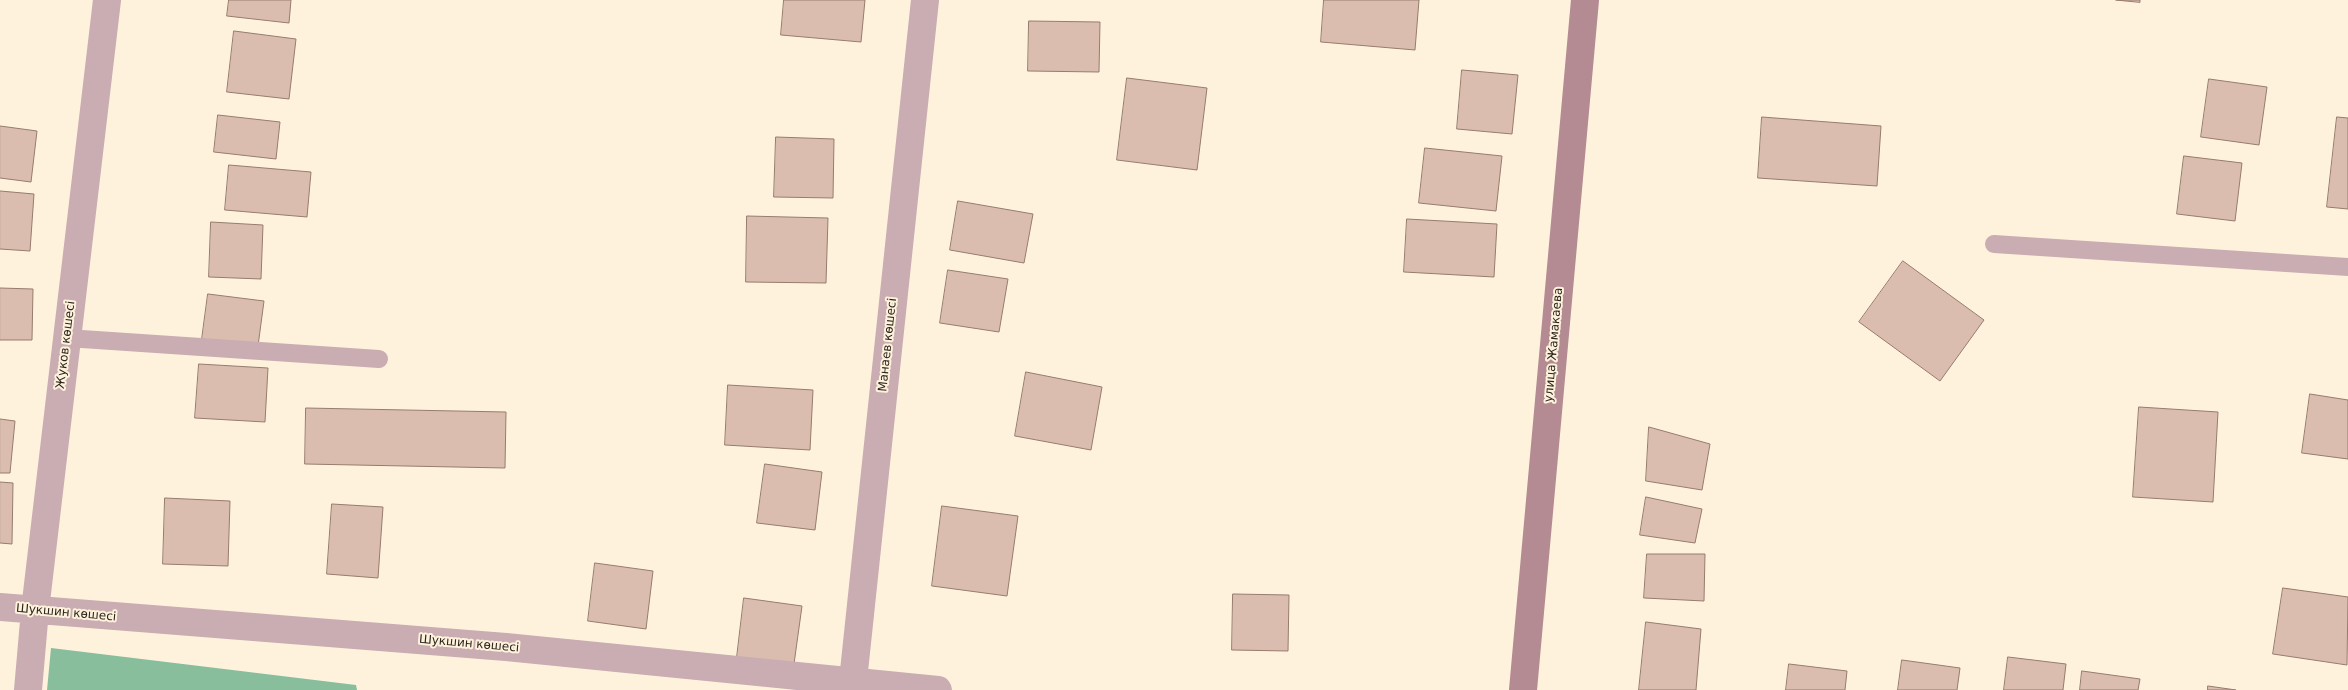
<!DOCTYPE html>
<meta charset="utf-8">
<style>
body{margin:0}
canvas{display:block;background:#fef2dd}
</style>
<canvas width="2348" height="690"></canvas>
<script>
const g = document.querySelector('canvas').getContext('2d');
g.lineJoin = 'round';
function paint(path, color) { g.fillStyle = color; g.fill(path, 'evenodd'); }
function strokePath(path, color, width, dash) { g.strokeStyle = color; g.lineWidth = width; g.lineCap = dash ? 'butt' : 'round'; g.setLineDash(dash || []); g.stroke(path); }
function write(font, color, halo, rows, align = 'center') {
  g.font = font + ' "DejaVu Sans",sans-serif'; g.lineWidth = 4; g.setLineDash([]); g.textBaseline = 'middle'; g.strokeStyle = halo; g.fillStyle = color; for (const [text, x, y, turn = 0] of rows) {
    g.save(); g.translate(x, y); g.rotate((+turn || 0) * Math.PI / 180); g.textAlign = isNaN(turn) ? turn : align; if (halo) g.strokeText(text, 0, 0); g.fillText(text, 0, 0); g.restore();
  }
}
paint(new Path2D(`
 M51 648 356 685 357 690H47Z`), '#89be9d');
const building = new Path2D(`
 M229 0H291L289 23 227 16Z
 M784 0H865L861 42 781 35Z
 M1324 0H1419L1415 50 1321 42Z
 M2116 0H2140V2Z
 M1029 21 1100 22 1099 72 1028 71Z
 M234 31 296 39 289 99 227 92Z
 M1462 70 1518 75 1512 134 1457 129Z
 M1127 78 1207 88 1197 170 1117 160Z
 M2209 79 2267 87 2259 145 2201 137Z
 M218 115 280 122 276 159 214 152Z
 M1762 117 1881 126 1877 186 1758 178Z
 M2337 117 2348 118V209L2327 207Z
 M0 126 37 131 31 182 0 178Z
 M776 137 834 139 833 198 774 197Z
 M1425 148 1502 156 1496 211 1419 203Z
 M2184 156 2242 163 2235 221 2177 214Z
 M229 165 311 172 307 217 225 210Z
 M0 191 34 194 30 251 0 249Z
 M958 201 1033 214 1024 263 950 250Z
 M747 216 828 218 826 283 746 282Z
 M1407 219 1497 224 1494 277 1404 272Z
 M211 222 263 225 261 279 209 277Z
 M1903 261 1984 320 1940 381 1859 322Z
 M948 270 1008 279 999 332 940 323Z
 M0 288 33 289 32 340H0Z
 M208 294 264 301 258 346 202 339Z
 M199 364 268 368 265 422 195 418Z
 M1026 372 1102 387 1091 450 1015 436Z
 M728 385 813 390 810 450 725 445Z
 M2310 394 2348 400V459L2302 453Z
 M2139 407 2218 412 2213 502 2133 497Z
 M306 408 506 412 505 468 305 464Z
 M0 419 15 421 10 473H0Z
 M1649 427 1710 444 1702 490 1646 481Z
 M765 464 822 472 815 530 757 523Z
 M0 482 13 483 12 544 0 543Z
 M1646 497 1702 509 1695 543 1640 535Z
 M165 498 230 501 228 566 163 564Z
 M332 504 383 507 378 578 327 574Z
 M942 506 1018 516 1007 596 932 586Z
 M1647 554H1705L1704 601 1644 598Z
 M595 563 653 571 646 629 588 621Z
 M2283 588 2348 597 2347 665 2273 654Z
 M1233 594 1289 595 1288 651 1232 650Z
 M744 598 802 606 794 664 737 657Z
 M1646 622 1701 629 1696 690H1639Z
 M2008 657 2066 664 2063 690H2004Z
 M1902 660 1960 668 1957 690H1898Z
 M1789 664 1847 671 1845 690H1786Z
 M2082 671 2140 679 2138 690H2080Z
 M2208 686 2236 690H2208Z`);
paint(building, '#dabdae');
strokePath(building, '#967c6e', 1);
strokePath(new Path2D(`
 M1994 244 2348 267
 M67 338 379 359`), '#caadb2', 18);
strokePath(new Path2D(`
 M0 607 506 647 938 690
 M28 690 35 610 107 0
 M852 690 925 0`), '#caadb2', 28);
strokePath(new Path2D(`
 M1523 690 1585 0`), '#b48b92', 28);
write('12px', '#2a241b', '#fef2dd', [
 ["Жуков көшесі",66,345,-83],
 ["Манаев көшесі",888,345,-84],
 ["улица Жамакаева",1554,345,-85],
 ["Шукшин көшесі",66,613,5],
 ["Шукшин көшесі",469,644,5]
]);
</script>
